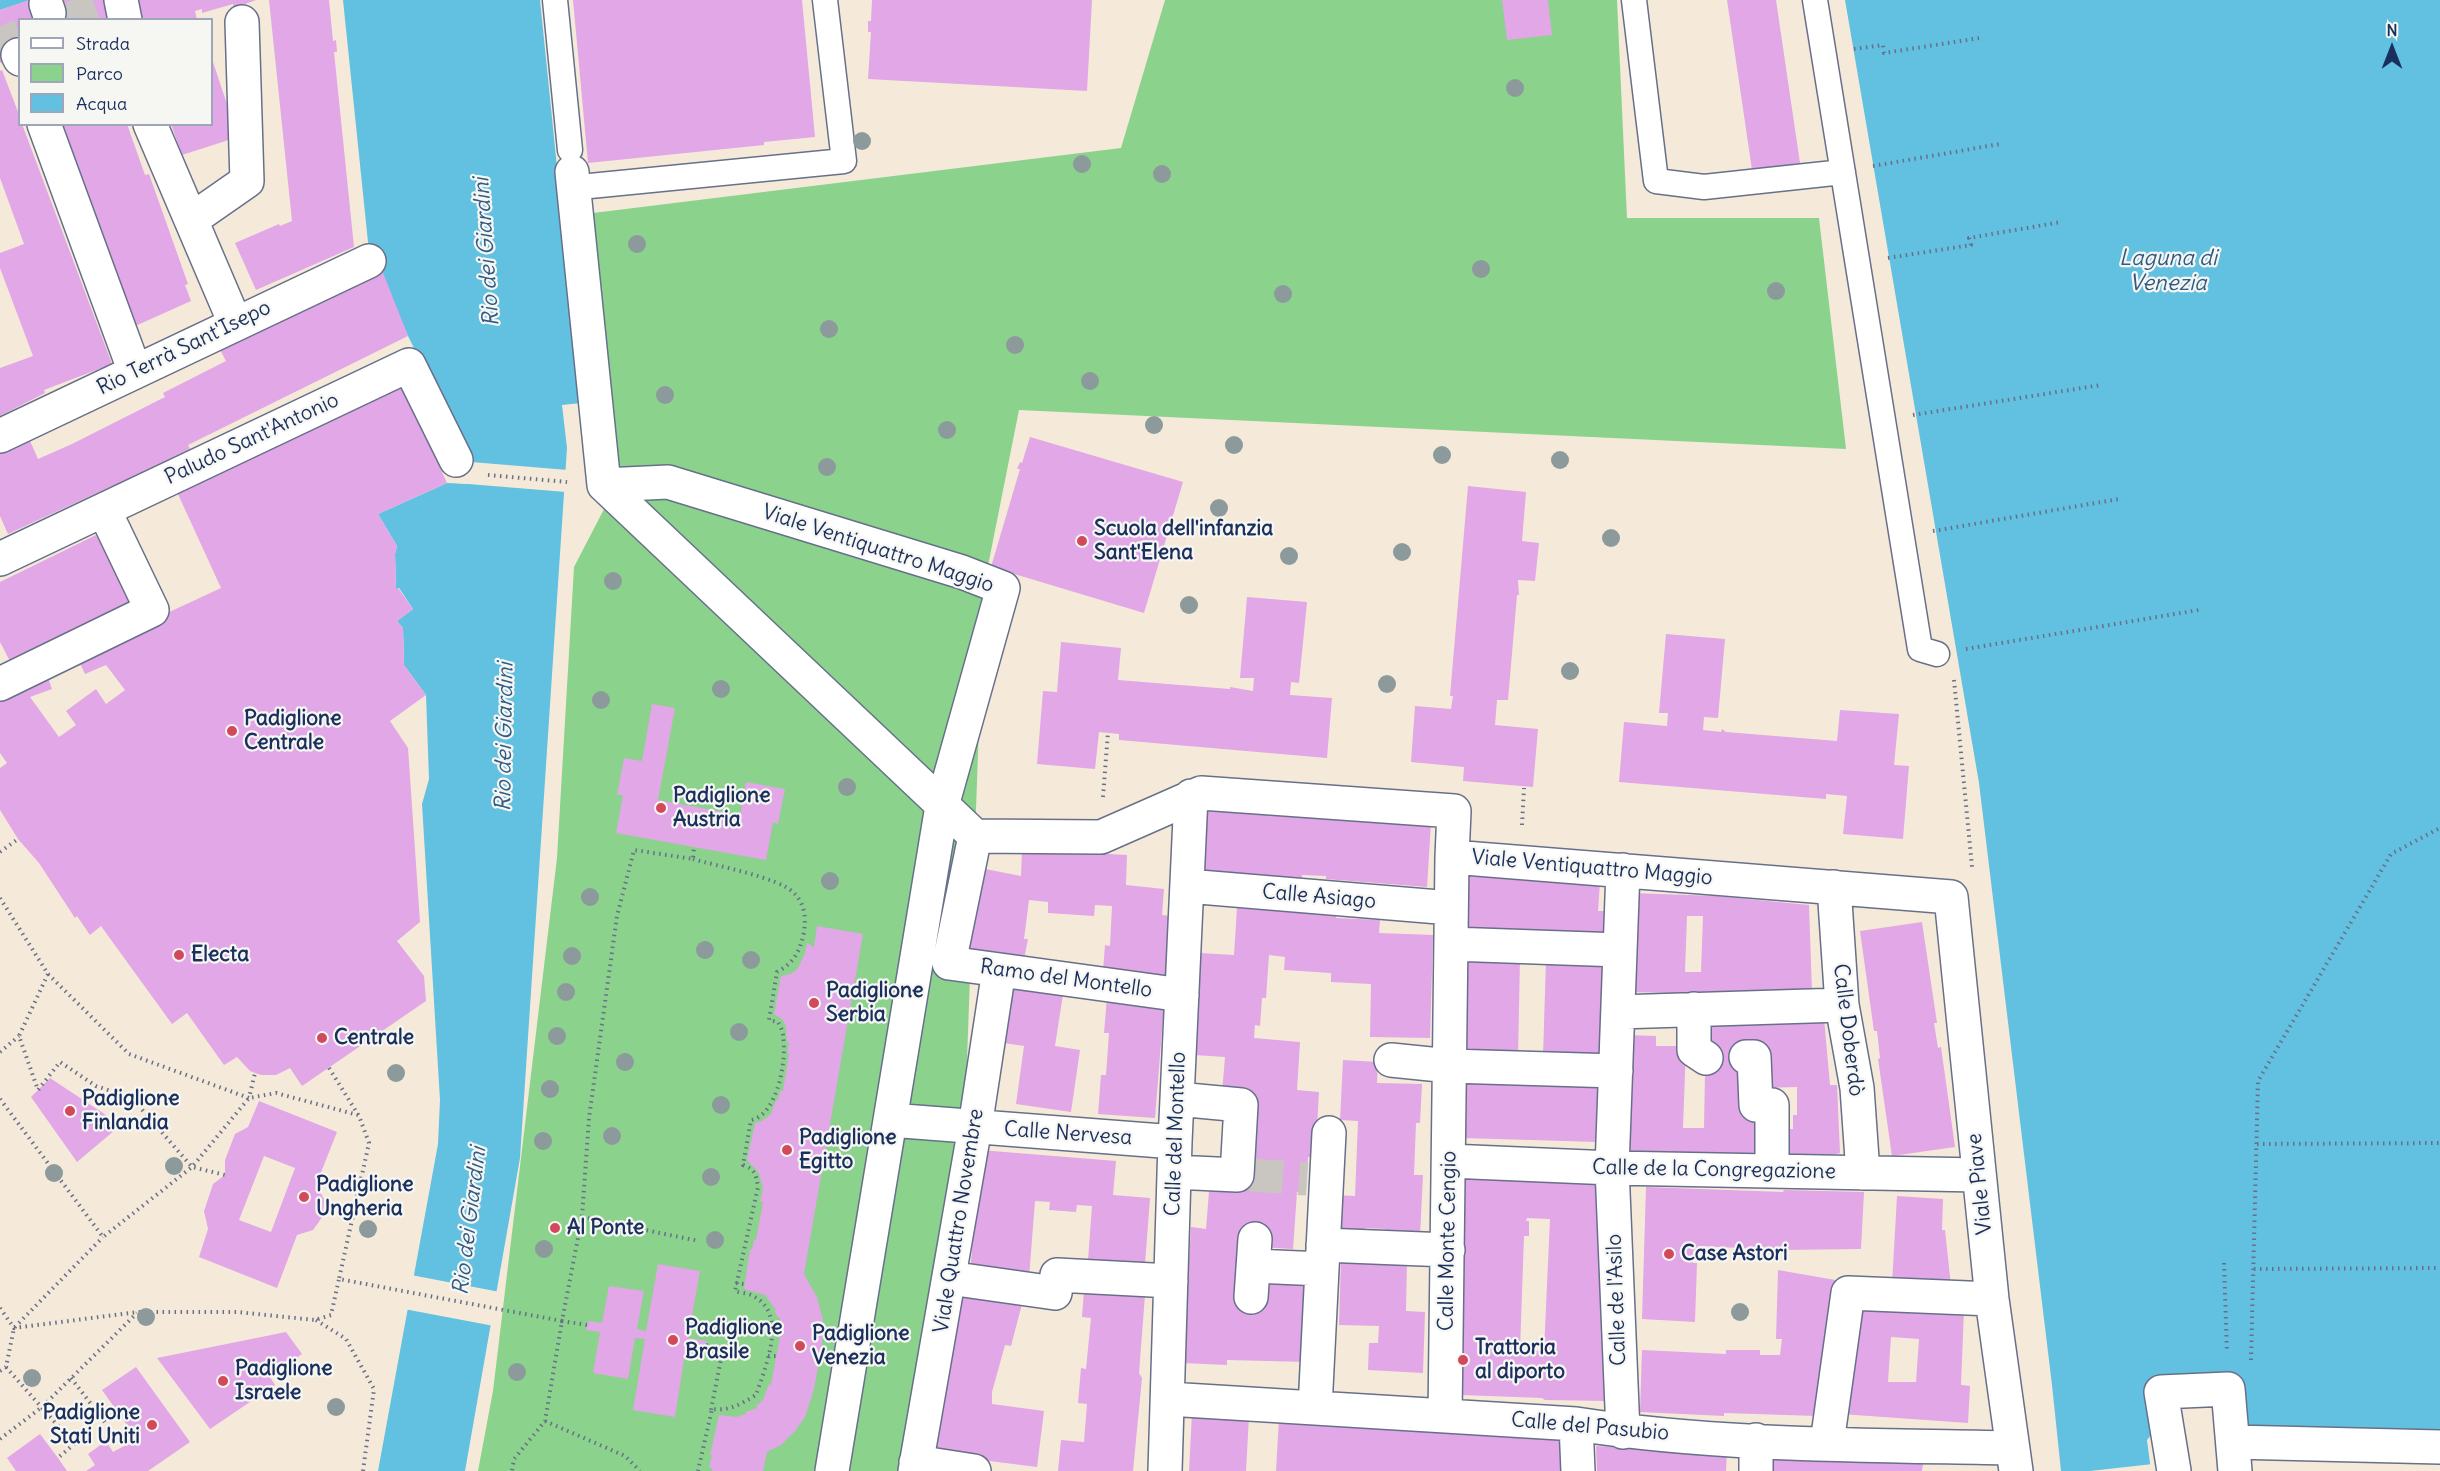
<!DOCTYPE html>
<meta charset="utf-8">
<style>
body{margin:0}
#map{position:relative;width:2440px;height:1471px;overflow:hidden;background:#f5ead9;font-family:Delius,sans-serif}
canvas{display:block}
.legend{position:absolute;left:18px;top:18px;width:195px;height:108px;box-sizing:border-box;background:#f6f6f2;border:2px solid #9ea6b7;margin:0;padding:8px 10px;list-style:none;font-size:18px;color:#1b2f5e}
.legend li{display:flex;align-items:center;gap:12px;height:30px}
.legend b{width:30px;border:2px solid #9ea6b7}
.north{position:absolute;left:2362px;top:18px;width:60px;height:60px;-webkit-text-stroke:4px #f6f6f2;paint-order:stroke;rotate:0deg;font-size:16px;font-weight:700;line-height:24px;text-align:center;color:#1b2f5e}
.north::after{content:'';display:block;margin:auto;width:21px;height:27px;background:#1b2f5e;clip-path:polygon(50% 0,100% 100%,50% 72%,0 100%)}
</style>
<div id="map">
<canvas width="2440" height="1471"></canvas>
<ul class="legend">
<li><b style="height:8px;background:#fff"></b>Strada</li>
<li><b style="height:16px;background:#8bd28d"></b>Parco</li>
<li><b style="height:16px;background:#62c0e0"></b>Acqua</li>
</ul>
<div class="north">N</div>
</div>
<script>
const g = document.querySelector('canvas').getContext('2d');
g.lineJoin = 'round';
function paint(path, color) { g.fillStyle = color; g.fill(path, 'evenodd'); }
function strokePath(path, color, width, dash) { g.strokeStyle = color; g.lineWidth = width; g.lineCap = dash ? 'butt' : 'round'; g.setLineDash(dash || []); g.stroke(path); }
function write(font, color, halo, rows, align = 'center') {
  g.font = font + ' Delius,sans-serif'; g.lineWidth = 4.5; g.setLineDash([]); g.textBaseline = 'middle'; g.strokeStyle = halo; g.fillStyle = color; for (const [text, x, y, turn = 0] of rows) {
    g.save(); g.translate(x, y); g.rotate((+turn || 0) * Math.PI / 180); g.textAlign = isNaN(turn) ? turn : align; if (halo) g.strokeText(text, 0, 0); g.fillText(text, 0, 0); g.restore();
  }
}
paint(new Path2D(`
 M1165 0H1617L1627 218H1819L1846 449 1019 410 984 586 964 1144 902 1471H478L493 1391 557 858 574 567 617 484 593 213 1121 148Z`), '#8bd28d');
paint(new Path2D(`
 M0 0H30L0 10Z
 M343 0H540L581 403 562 405 567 448 520 1158 465 1471H378L438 1144 440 1100 422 804 429 779 426 695 404 665 403 628 397 621 413 609 399 588 396 589 395 554 397 546 378 514 447 483 469 484 471 462 408 336 368 242Z
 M1845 0H2440V1433L2240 1427 2238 1378 2148 1397 2151 1435 2147 1440 2151 1471H2061L2052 1385 1979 783Z`), '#62c0e0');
paint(new Path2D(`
 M471 462 568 470 566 492 456 483 458 480 466 481 467 467Z
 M411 1275 500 1292 494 1326 404 1309Z
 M2153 1464 2154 1471H2090Z`), '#f5ead9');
paint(new Path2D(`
 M30 0H112L119 20H20V54L0 63V10Z
 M130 0H256L234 8 233 4 202 13V9L195 11 197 20H136Z
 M269 0H329L333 41 336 40 337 52H334L354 247 256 290 235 243 279 224 280 226 292 221Z
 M573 0H802L815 137 764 142V145L588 163Z
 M872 0H1092L1087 91 868 79 871 32H868V21H871Z
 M1502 0H1548L1552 35 1507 40Z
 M1727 0H1776L1800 163 1752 170Z
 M212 59 238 137 182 155 171 124H212Z
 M2 70 20 117V124H22L112 364 44 390 45 393 0 416V368L33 356 0 268V253L24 244 0 178V71Z
 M59 124H127L145 175 149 174 188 284 185 285 191 301 133 327Z
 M382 270 408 336 188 445 190 449 121 482 122 484 115 488 114 485 8 534 0 516V446L27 434 38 459 72 444 165 397 163 393 226 361 217 344Z
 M402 386 447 483 378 514 397 546 395 554 396 589 398 588 413 609 397 621 403 628 404 665 426 695 390 721 408 748 420 922 397 941 424 976 426 1001 302 1086 290 1068 276 1075H261L250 1071 237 1057 224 1065 187 1013 172 1024 101 926 90 935 77 916 75 918 39 863 18 839 0 810V768L7 763 0 753V691L46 672 52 689 30 697 59 737 76 725 66 711 96 689 106 704 125 690 106 665 85 674 77 657 94 647 221 588 177 492Z
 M1030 437 1183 482 1144 613 991 567 1020 469H1017L1020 462 1022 463Z
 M1468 486 1526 492 1522 541 1539 543 1535 581 1518 580 1519 595H1517L1508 700H1497L1495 725 1538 729 1533 787 1463 781 1464 767 1411 762 1415 706 1451 709 1453 696H1450Z
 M96 535 136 611 13 667 0 642V582Z
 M1247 597 1307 602 1299 683 1291 682 1290 695 1332 698 1327 758 1119 740V734L1099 732 1095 769 1037 764 1043 691 1057 692 1061 642 1121 648 1118 680 1230 689V687L1253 691 1254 678H1240Z
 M1666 634 1725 639 1718 718 1704 717 1703 730 1721 732 1722 729 1726 732 1837 741 1840 710 1899 714 1894 765 1909 766 1903 839 1843 834 1847 796 1826 794V799L1619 782 1624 722 1667 726 1668 713H1659Z
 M652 704 675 708 658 800 740 815 746 782 785 789 778 824 773 822 766 860 616 833 623 795H617L624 758 642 761Z
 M1207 807 1307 814V817L1431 823 1427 887 1326 879V876L1302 875V878L1202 870Z
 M1022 849 1127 855 1126 885 1164 889 1162 915 1170 916 1166 975 1103 970 1105 945 1110 946 1112 906 1095 905 1094 916 1048 913V902L1029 900 1024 939H1028L1023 964 960 953 980 868 1021 876Z
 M1464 876 1600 882 1598 911H1607L1605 939 1461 932Z
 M1631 893 1717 896 1809 905 1812 992 1714 994 1628 992ZM1687 916H1703L1701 972H1685Z
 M1237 908 1336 915V918L1380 920 1379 933 1433 935 1430 1038 1370 1037 1371 984 1331 982V973L1284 970 1285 957 1269 955 1266 998H1262L1260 1026 1255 1025 1254 1038 1300 1042 1297 1090 1319 1092 1317 1127 1318 1158 1308 1157 1306 1192H1297L1293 1249 1260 1247 1238 1269 1236 1307 1263 1308 1267 1302 1268 1282 1310 1284 1307 1362 1227 1360V1365L1183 1363 1191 1227 1206 1229 1210 1179 1249 1181 1255 1095 1222 1093 1225 1057 1194 1055 1200 953 1234 955Z
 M1922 922 1937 1023H1934L1938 1048 1941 1047 1955 1147 1892 1156 1878 1059 1880 1058 1877 1031H1874L1860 931Z
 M817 926 863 934 804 1274 817 1297 823 1320 822 1345 814 1389 805 1417 795 1431 781 1445 767 1452 763 1471H712V1468L709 1467 712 1455H710L719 1415 736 1417 746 1414V1412L757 1408 756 1406 763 1400 769 1384 771 1385 780 1336 778 1329 781 1330 780 1317 778 1318 774 1310H776L765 1295 744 1289 750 1249 752 1250 754 1240H756L763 1202 760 1201 763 1189 759 1173 747 1160 755 1123 762 1121 771 1114 776 1100H778L780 1091H783L789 1053H787L789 1043 787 1042 786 1027 783 1020 774 1014 781 976 791 974 798 968 805 953 807 943 814 947Z
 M1463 958 1520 959 1518 1057 1460 1055Z
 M1546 959 1603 961 1599 1059 1543 1057Z
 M1006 979 1064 988 1055 1046 1080 1050 1071 1112 1016 1104 1024 1046 997 1042Z
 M1107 997 1164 1005 1155 1118 1098 1114 1101 1075H1106L1109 1033H1104Z
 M1824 1018 1830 1085H1837L1840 1153 1825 1157V1154L1780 1157 1779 1129H1793V1115H1797V1087L1763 1088 1760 1157 1622 1155 1627 1035 1656 1036V1046H1686L1683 1128H1704L1706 1020Z
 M1343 1060 1378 1062 1377 1083 1422 1084 1420 1123H1416L1414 1175H1423L1420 1236 1385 1235V1229L1365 1228V1234L1334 1233 1335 1195 1355 1196 1358 1121 1340 1120Z
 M50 1078 121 1125 77 1162 31 1097Z
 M1464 1080 1598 1083 1597 1142 1463 1138Z
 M259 1101 337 1132 316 1185 324 1199 323 1216 313 1230 297 1235 277 1288 199 1257 208 1229 204 1211 213 1184 225 1175V1160L235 1134 248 1127ZM264 1156 295 1168 271 1232 239 1220Z
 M980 1150 1116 1161 1113 1195 1150 1198 1145 1264 1088 1260 1092 1206 1077 1205 1076 1212 1049 1210 1050 1202 1035 1201 1029 1278 970 1274Z
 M1465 1179 1601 1184 1606 1401 1545 1400 1542 1398 1462 1395ZM1527 1218 1550 1219 1544 1351 1520 1350 1524 1236H1529V1221H1526Z
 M1646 1187 1783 1192 1784 1190 1864 1192 1861 1249 1781 1250 1698 1246V1251H1693V1263H1697L1695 1322 1642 1319Z
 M1897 1196 1943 1199 1942 1230H1945L1951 1286 1892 1284Z
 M1341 1258 1407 1261 1406 1311 1425 1312 1423 1373 1368 1370 1369 1343H1378L1379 1326 1339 1325Z
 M658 1264 700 1271 688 1338 707 1341 705 1351 686 1347 675 1417 633 1410 645 1339 635 1338 628 1379 593 1373 600 1332 586 1330 588 1321 602 1323 609 1286 644 1291 637 1329 646 1331Z
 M1778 1270 1841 1281 1827 1376H1818L1817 1416 1724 1413V1416L1640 1412 1642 1350 1726 1354V1350H1760V1355H1780L1782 1339H1776Z
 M964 1288 1022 1304 1011 1346 1005 1345 992 1392V1404L1044 1411 1037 1467 934 1454 947 1351Z
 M1084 1290 1145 1295 1139 1373 1142 1378 1133 1471H1058L1061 1440 1084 1442 1087 1404 1078 1403 1081 1368 1086 1369 1091 1318 1082 1317Z
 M1859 1306 1964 1310 1961 1385 1970 1386 1968 1423 1841 1414ZM1891 1337 1919 1339 1916 1382H1888Z
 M286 1332 302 1354 270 1377 275 1385 210 1429 157 1358Z
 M136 1367 190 1442 148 1471H86L95 1465 88 1454 106 1441 113 1452 137 1439 102 1390Z
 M1192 1413 1249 1417 1246 1471H1189Z
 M1279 1418 1564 1428 1562 1471H1276Z
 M40 1434 58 1458 67 1471H16L7 1458Z
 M1596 1446 1727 1452 1726 1471H1597Z
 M1768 1456 1923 1464 1922 1471H1768Z`), '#e1a7e6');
strokePath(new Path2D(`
 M65 20 100 8 105 20
 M18 55 11 39 20 36
 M1250 1175 1307 1179`), '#c9c5c0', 33, [33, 16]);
const lane = new Path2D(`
 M555 0 570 150
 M1634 0 1656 181 1704 187 1843 172
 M1815 0 1920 649 1937 654
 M590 186 844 161 825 0`);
const street = new Path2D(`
 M121 0 125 20
 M46 4 49 13
 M18 55 20 59
 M44 124 135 372
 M150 124 235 323
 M572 172 604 485 975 836 1101 837 1201 793 1454 811 1452 857 1951 897 1992 1299 2016 1471
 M191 220 247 181 242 22
 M0 436 369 261
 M604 485 668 482 962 572 1003 588 942 806 832 1471
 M0 559 409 365 456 460
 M0 684 152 610 104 510
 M975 836 949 963 1182 995
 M1623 870 1612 1168 1623 1432
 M1187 886 1451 908
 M1834 887 1842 1005 1857 1088 1863 1173
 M1451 944 1620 950
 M1694 1009V1050L1706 1058
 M1618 1012 1842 1005
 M1746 1057H1754L1756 1105H1772V1171
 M1391 1060 1450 1066 1616 1071
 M890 1120 1175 1142
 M1449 1161 1612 1168 1979 1175
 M1174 1172 1237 1175 1241 1105 1177 1099
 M1323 1245 1448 1250
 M1254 1266 1322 1269 1329 1133
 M949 1278 1055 1293 1057 1275 1171 1281
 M1251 1297 1255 1239
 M1168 1399 1576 1424C1719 1446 1867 1445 2012 1448
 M1315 1408 1322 1269
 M1445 1416 1452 857
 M1576 1424 1578 1471
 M1756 1440V1471
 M2233 1442 2440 1447
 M1827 1443 1848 1293 1992 1299
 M916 1462 974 1471
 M915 1471 975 1127 999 970
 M1165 1471 1175 1142 1191 796
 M2174 1471 2161 1392 2228 1389 2235 1471`);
strokePath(lane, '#677089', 27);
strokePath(street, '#677089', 36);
strokePath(new Path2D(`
 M1854 49 1883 45 1884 53 1980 38
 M1873 166 2000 144
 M1888 258 1971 245 1969 238 2061 222
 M1913 415 2101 385
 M488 475 567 482
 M1933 531 2119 499
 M1966 649 2199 610
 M1954 680 1972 867
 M1103 797 1108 732
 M1522 825 1524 788
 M0 852 18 839
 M693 859C716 866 778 877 794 893 805 904 806 918 804 932 800 951 794 963 777 972L769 1020 778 1022C780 1026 783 1031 783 1036 787 1059 778 1115 751 1120L743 1165C755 1169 756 1175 758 1187L735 1291C740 1293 748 1293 753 1296 789 1314 765 1368 756 1395 741 1404 730 1411 712 1409L698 1471
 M0 898 48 974 19 1036 38 1090 60 1062 96 1086 132 1098 192 1167 225 1175
 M48 974 129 1054 249 1098 255 1073
 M0 1052 19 1036
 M329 1068 359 1116 369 1143 339 1279 562 1321 545 1421 514 1459 512 1471
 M0 1099 103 1237 192 1167 249 1098 276 1093 358 1115
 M2257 1144 2440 1143
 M582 1217 699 1241
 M2224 1263 2227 1352
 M2254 1269 2440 1268
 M736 1283 744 1284
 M0 1308 14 1328 138 1312H237L315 1320 331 1315 339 1279
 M316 1320 346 1339 374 1389 363 1471
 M587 1325 562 1321 582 1217 589 1118 617 916 634 850 693 859 694 847
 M706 1345 723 1349 711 1410
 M768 1356H776
 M2251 1360 2258 1081 2391 854 2440 828
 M6 1367 74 1444 58 1458
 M0 1371 6 1367 14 1328 103 1237
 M71 1378 105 1422 117 1412
 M545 1421 625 1456 640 1471
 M0 1439 42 1407 137 1313`), '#677089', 4, [1.5, 4.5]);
strokePath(lane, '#fff', 24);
strokePath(street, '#fff', 33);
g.fillStyle = '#8c9a9c';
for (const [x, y] of [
 [1515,88],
 [862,141],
 [1082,164],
 [1162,174],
 [637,244],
 [1481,269],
 [1776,291],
 [1283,294],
 [829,329],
 [1015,345],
 [1090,381],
 [665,395],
 [1154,425],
 [947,430],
 [1234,445],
 [1442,455],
 [1560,460],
 [827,467],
 [1219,508],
 [1611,538],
 [1402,552],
 [1289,556],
 [613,581],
 [1189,605],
 [1570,671],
 [1387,684],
 [721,689],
 [601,700],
 [847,787],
 [830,881],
 [590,897],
 [705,950],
 [572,956],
 [751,960],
 [566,992],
 [739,1032],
 [557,1036],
 [625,1062],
 [396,1073],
 [550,1089],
 [721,1105],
 [612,1136],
 [543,1141],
 [174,1166],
 [54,1173],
 [711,1177],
 [368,1229],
 [715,1240],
 [544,1249],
 [1740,1312],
 [146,1317],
 [517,1372],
 [32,1378],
 [336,1407]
]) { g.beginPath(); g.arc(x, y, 9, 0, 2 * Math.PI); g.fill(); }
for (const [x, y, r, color] of [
 [1082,541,6,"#d1495b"],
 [232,731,6,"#d1495b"],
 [661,808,6,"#d1495b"],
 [179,955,6,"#d1495b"],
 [814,1003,6,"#d1495b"],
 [322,1038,6,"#d1495b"],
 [70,1111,6,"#d1495b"],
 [787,1150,6,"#d1495b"],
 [304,1197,6,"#d1495b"],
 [555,1228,6,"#d1495b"],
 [1669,1254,6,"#d1495b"],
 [673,1340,6,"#d1495b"],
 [800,1346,6,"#d1495b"],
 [1463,1360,6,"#d1495b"],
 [223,1381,6,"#d1495b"],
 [152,1425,6,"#d1495b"]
]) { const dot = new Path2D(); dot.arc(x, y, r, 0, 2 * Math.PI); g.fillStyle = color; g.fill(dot); strokePath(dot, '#f6f6f2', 2); }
write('21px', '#1b2f5e', '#f6f6f2', [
 ["Rio Terrà Sant'Isepo",184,348,-26],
 ["Paludo Sant'Antonio",252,439,-25],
 ["Viale Ventiquattro Maggio",878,549,18],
 ["Viale Ventiquattro Maggio",1592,868,5],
 ["Calle Asiago",1319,897,5],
 ["Ramo del Montello",1066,979,8],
 ["Calle Doberdò",1848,1030,83],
 ["Calle Nervesa",1068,1134,4],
 ["Calle del Montello",1176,1134,-88],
 ["Calle de la Congregazione",1714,1170,1],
 ["Viale Piave",1980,1184,-96],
 ["Viale Quattro Novembre",959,1221,-81],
 ["Calle Monte Cengio",1448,1241,-89],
 ["Calle de l'Asilo",1617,1300,-92],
 ["Calle del Pasubio",1590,1427,5]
]);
write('bold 21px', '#1b2f5e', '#f6f6f2', [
 ["Scuola dell'infanzia",1094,529],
 ["Sant'Elena",1094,553],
 ["Padiglione",244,719],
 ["Centrale",244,743],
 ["Padiglione",673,796],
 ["Austria",673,820],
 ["Electa",191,955],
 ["Padiglione",826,991],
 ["Serbia",826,1015],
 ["Centrale",334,1038],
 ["Padiglione",82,1099],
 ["Finlandia",82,1123],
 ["Padiglione",799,1138],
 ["Egitto",799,1162],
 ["Padiglione",316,1185],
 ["Ungheria",316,1209],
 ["Al Ponte",567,1228],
 ["Case Astori",1681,1254],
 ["Padiglione",685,1328],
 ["Brasile",685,1352],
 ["Padiglione",812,1334],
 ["Venezia",812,1358],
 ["Trattoria",1475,1348],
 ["al diporto",1475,1372],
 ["Padiglione",235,1369],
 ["Israele",235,1393],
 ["Padiglione",140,1413,"right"],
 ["Stati Uniti",140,1437,"right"]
], 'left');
write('italic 22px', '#305a85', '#f6f6f2', [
 ["Rio dei Giardini",487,252,-94],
 ["Laguna di",2168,259],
 ["Venezia",2168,284],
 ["Rio dei Giardini",505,737,-89],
 ["Rio dei Giardini",470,1221,-83]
]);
</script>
